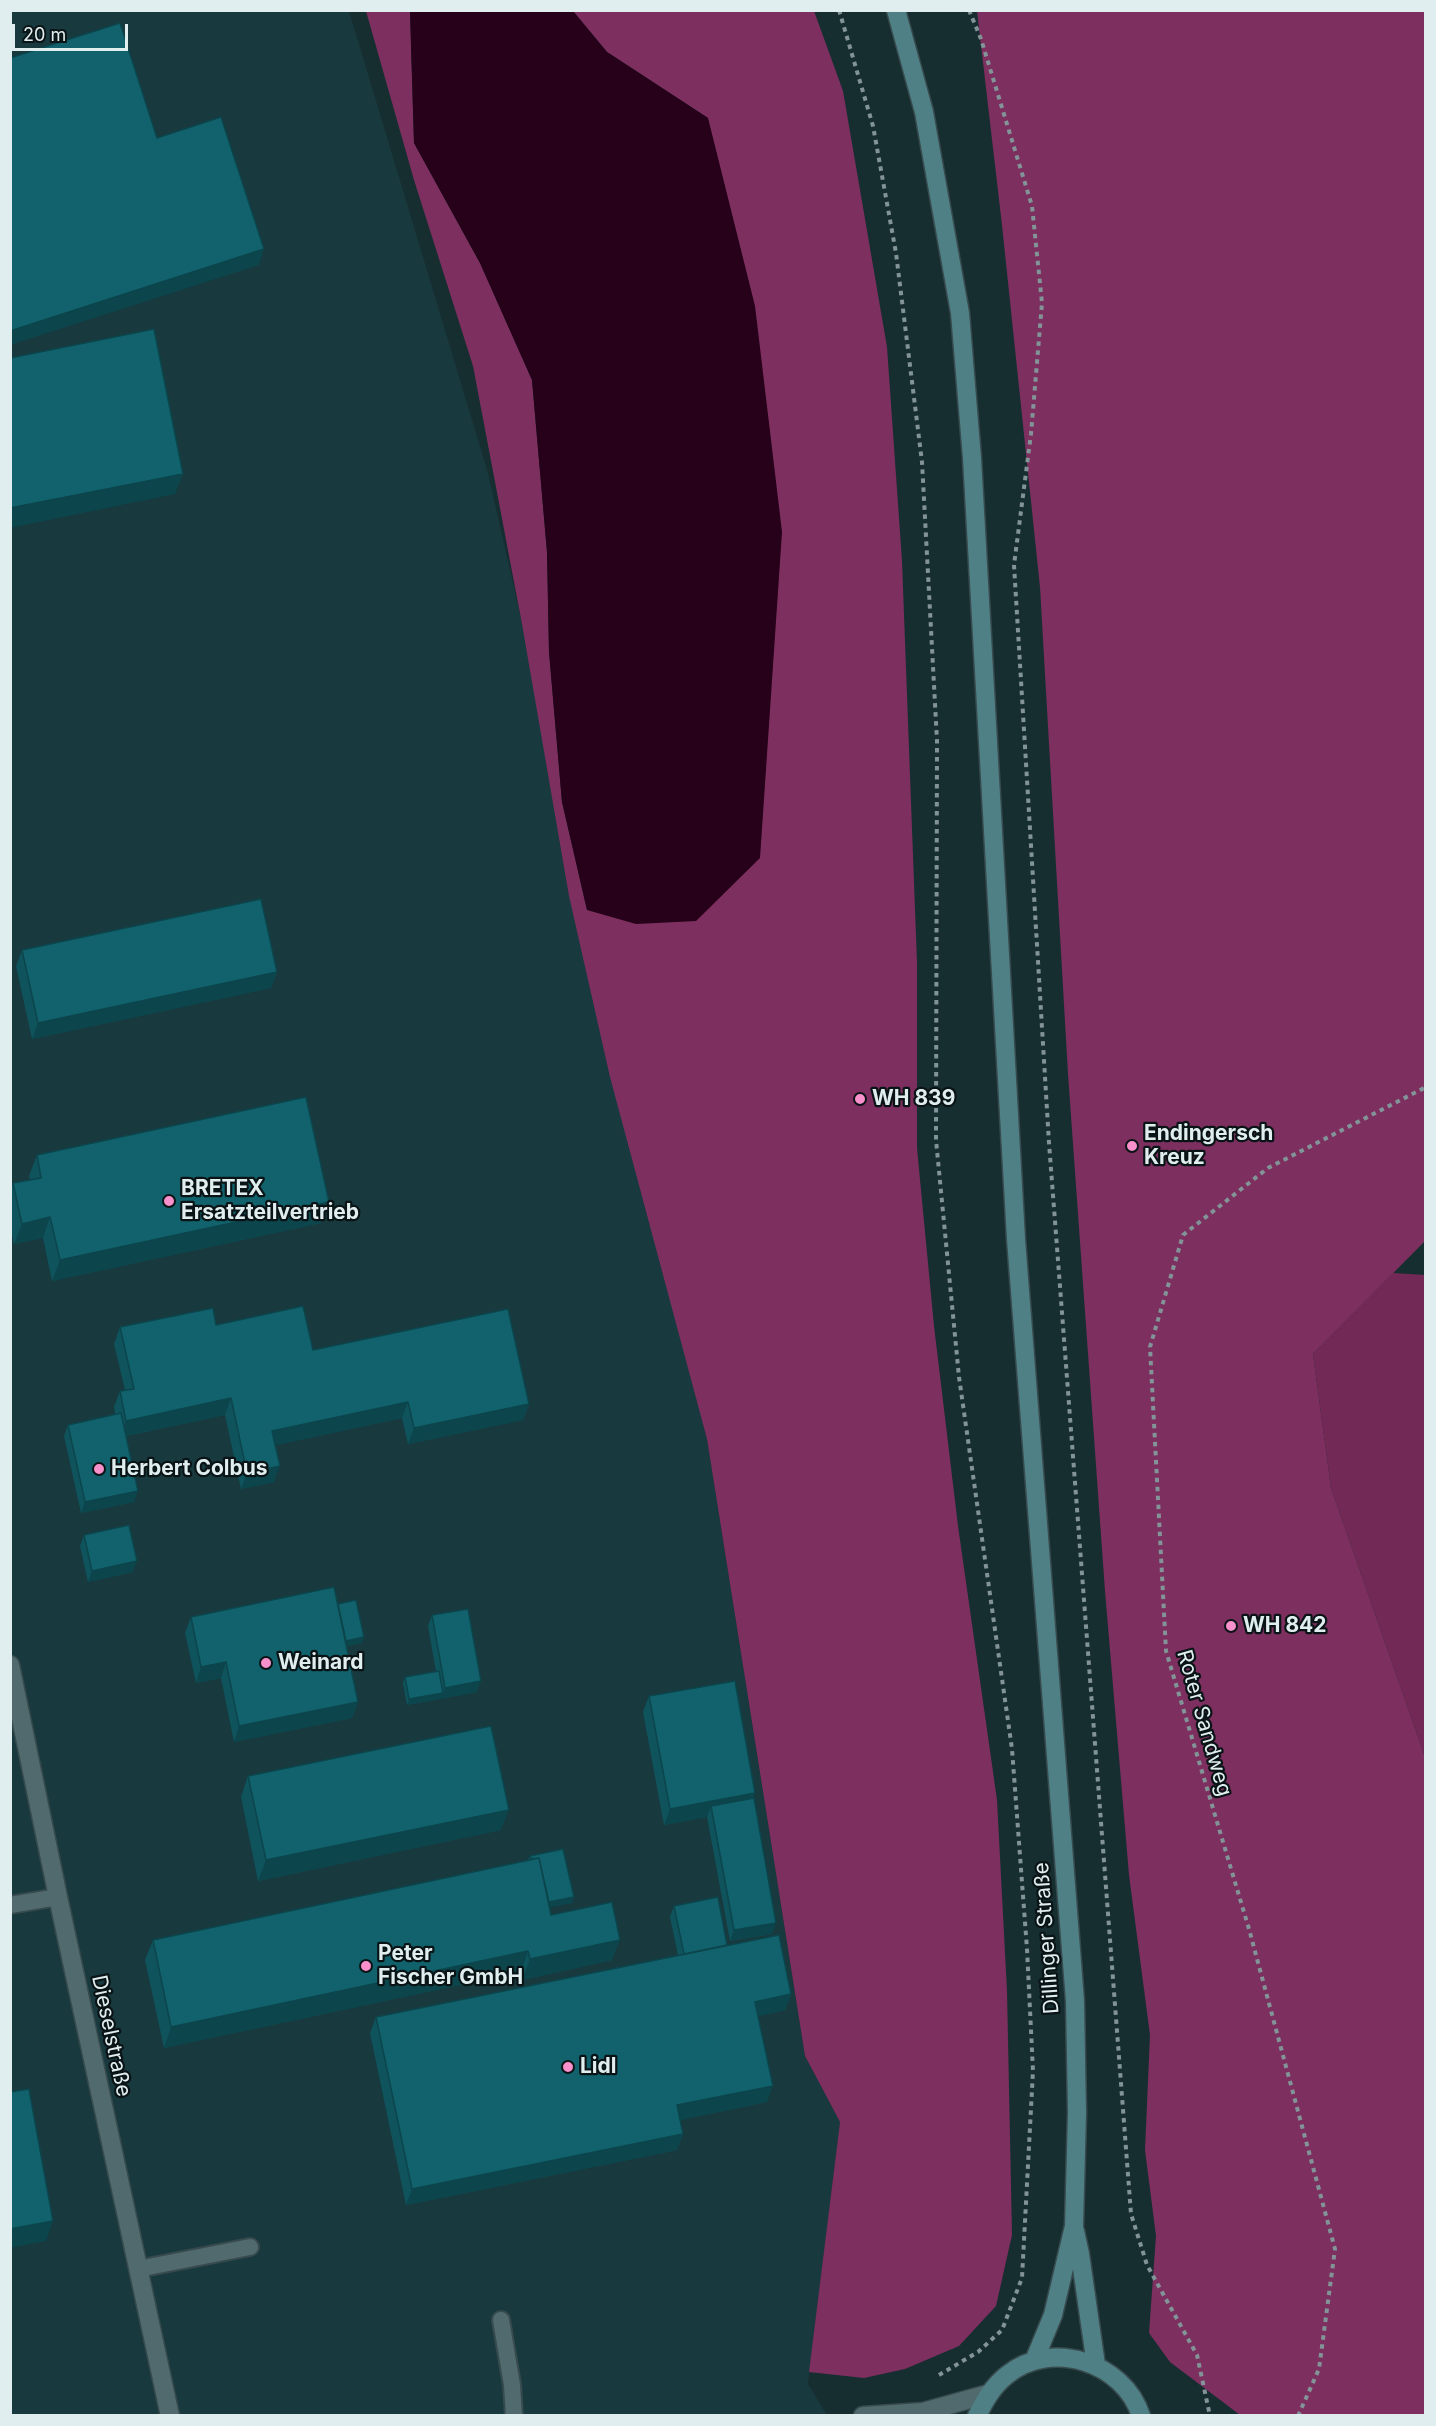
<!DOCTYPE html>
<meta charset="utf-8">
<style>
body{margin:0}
#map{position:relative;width:1436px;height:2426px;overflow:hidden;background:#172e31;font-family:Inter,sans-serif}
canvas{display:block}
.frame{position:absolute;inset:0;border:12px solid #e0eef0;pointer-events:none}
.scale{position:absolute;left:12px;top:24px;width:116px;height:27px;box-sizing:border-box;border:3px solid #e0eef0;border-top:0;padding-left:8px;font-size:18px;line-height:21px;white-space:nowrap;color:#e0eef0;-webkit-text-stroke:4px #0a1416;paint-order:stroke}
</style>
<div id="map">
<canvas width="1436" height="2426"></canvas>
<div class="frame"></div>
<div class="scale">20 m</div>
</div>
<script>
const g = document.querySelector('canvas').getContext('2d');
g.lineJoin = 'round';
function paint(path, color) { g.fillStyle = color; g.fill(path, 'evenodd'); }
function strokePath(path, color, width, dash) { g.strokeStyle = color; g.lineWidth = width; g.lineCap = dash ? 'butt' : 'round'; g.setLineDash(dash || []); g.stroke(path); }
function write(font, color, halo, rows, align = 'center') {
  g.font = font + ' Inter,sans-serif'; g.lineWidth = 4.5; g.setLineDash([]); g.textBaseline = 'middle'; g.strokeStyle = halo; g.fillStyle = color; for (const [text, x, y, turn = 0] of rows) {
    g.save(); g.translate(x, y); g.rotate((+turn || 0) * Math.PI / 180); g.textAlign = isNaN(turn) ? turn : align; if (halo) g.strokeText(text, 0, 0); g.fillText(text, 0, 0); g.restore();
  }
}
paint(new Path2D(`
 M11 11H349L488 473 707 1439 805 2056 840 2122 808 2384 827 2415 11 2416Z`), '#18393e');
paint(new Path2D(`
 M1393 1273 1425 1275V1757L1331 1488 1313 1354Z`), '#732956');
paint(new Path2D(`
 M366 11H410L414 143 480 263 532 380 547 552 549 652 562 802 587 910 708 118 607 52 573 11H814L843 91 887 347 902 561 917 963V1148L934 1326 958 1526 997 1800 1007 1991 1012 2235 996 2306 959 2346 905 2369 864 2378 809 2372 840 2122 805 2056 707 1439 610 1077 569 896 522 624 473 366 414 180Z
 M977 11H1425V1241L1313 1354 1331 1488 1425 1757V2415H1240L1170 2362 1149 2333 1156 2236 1145 2150 1150 2035 1129 1875 1105 1591 1068 1074 1040 587 1002 225Z`), '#7d2f5f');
paint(new Path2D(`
 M410 11H573L607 52 708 118 755 306 782 532 760 858 696 921 636 924 587 910 562 802 549 652 547 552 532 380 480 263 414 143Z`), '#260119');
const lane = new Path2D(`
 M10 1905 58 1897
 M138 2269 250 2247
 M501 2320 512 2385 514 2416`);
const street = new Path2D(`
 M10 1665 58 1897 170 2416
 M863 2416 923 2412 988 2394`);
const secondary = new Path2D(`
 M896 10 924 112 960 313 972 458 1016 1239 1075 2001 1077 2113 1074 2226 1053 2315 1034 2361
 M1075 2231 1080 2254 1096 2365
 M977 2416C985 2400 993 2386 1007 2375 1051 2339 1124 2362 1141 2416`);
strokePath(lane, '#374a4d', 20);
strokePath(street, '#374a4d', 21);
strokePath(secondary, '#374a4d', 21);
strokePath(new Path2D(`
 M839 10 873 126 896 253 922 462 937 741 936 1140 959 1377 1012 1749 1027 1949 1033 2071 1022 2278 1002 2330 978 2352 939 2375
 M969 10 981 39 1032 206 1042 303 1031 434 1014 565 1049 1143 1131 2214 1147 2265 1197 2355 1210 2416
 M1298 2416 1319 2369 1335 2249 1249 1929 1166 1651 1150 1347 1183 1235 1268 1168 1426 1087`), '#829497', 4, [4.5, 4.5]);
strokePath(lane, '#516a6d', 16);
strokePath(street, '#516a6d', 18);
strokePath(secondary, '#4e8086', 18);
paint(new Path2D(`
 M22 950 277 972 271 988 32 1039 16 966Z
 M37 1155 321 1223 52 1281 43 1238 14 1244 10 1227V1190L13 1183 30 1180 29 1176Z
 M216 1325 313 1350 529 1404 523 1420 408 1444 402 1418 276 1445 274 1482 241 1489 225 1415 126 1436 134 1502 81 1513 64 1436 68 1425 115 1414 114 1407 120 1391 125 1390 114 1344 120 1327Z
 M84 1535 133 1572 88 1582 80 1546Z
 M338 1604 364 1637 362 1643 347 1646 358 1702 352 1718 234 1742 221 1678 196 1683 185 1633 191 1617Z
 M432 1615 477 1692 407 1705 403 1683 405 1677 436 1671 428 1626Z
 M649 1696 754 1798 772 1934 730 1941 707 1817 664 1825 643 1712Z
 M248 1776 501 1830 258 1881 241 1797Z
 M530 1856 574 1897 572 1903 550 1907 551 1915 612 1960 522 1980 521 1972 164 2048 145 1960 153 1940 528 1860Z
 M674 1906 727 1945 791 1994 785 2010 758 2016 767 2102 680 2120 683 2134 677 2150 406 2205 370 2033 376 2017 678 1955 670 1917Z`), '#0f545d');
paint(new Path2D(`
 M264 249 259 265 10 345V331Z
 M183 474 175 494 10 528V508Z
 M277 972 271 988 32 1039 38 1023Z
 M329 1202 321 1223 52 1281 60 1260Z
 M50 1217 43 1238 14 1244 22 1224Z
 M231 1398 225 1415 120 1437 126 1421Z
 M408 1402 402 1418 267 1447 272 1431Z
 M529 1404 523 1420 408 1444 414 1428Z
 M280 1466 274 1482 241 1489 247 1473Z
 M138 1491 134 1502 81 1513 85 1502Z
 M137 1561 133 1572 88 1582 92 1571Z
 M364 1637 362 1643 338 1648 340 1642Z
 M226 1662 221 1678 196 1683 201 1667Z
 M481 1681 477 1692 407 1705 409 1699 443 1693 445 1688Z
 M358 1702 352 1718 234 1742 239 1726Z
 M755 1793 750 1809 711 1806 707 1817 664 1825 670 1809Z
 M509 1810 501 1830 258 1881 266 1860Z
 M574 1897 572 1903 538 1910 540 1904Z
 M776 1923 772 1934 730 1941 734 1930Z
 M620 1940 612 1960 522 1980 530 1959Z
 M528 1951 521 1972 164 2048 171 2027Z
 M791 1994 785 2010 750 2018 755 2002Z
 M773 2086 767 2102 671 2122 677 2105Z
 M683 2134 677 2150 406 2205 412 2189Z
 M53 2221 46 2241 10 2248V2229Z`), '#0c454c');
const building = new Path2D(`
 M120 23 157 138 221 117 264 249 10 331V58Z
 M154 329 183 474 10 508V358Z
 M261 899 277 972 38 1023 22 950Z
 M306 1097 329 1202 60 1260 50 1217 22 1224 13 1183 41 1178 37 1155Z
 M303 1306 313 1350 508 1309 529 1404 414 1428 408 1402 272 1431 280 1466 247 1473 231 1398 126 1421 120 1391 134 1389 120 1327 213 1308 216 1325Z
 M121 1413 138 1491 85 1502 68 1425Z
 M129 1525 137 1561 92 1571 84 1535Z
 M334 1587 358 1702 239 1726 226 1662 201 1667 191 1617Z
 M356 1600 364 1637 346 1641 338 1604Z
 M468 1609 481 1681 445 1688 432 1615Z
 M439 1671 443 1693 409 1699 405 1677Z
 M735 1681 755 1793 670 1809 649 1696Z
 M491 1726 509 1810 266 1860 248 1776Z
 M754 1798 776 1923 734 1930 711 1806Z
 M563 1849 574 1897 549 1902 539 1858 531 1859 530 1856Z
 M539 1858 551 1915 612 1902 620 1940 530 1959 528 1951 171 2027 153 1940Z
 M718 1897 727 1945 684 1954 674 1906Z
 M779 1935 791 1994 755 2002 773 2086 677 2105 683 2134 412 2189 376 2017Z
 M29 2089 53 2221 10 2229V2092Z`);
paint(building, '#11626c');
strokePath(building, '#0c454c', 1.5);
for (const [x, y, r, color] of [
 [860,1099,6,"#f890cb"],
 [1132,1146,6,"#f890cb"],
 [169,1201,6,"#f890cb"],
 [99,1469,6,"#f890cb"],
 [1231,1626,6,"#f890cb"],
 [266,1663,6,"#f890cb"],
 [366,1966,6,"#f890cb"],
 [568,2067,6,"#f890cb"]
]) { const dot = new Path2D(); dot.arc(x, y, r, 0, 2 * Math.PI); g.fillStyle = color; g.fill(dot); strokePath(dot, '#0a1416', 2); }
write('bold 21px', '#e0eef0', '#0a1416', [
 ["WH 839",872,1099],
 ["Endingersch",1144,1134],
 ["Kreuz",1144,1158],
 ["BRETEX",181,1189],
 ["Ersatzteilvertrieb",181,1213],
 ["Herbert Colbus",111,1469],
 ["WH 842",1243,1626],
 ["Weinard",278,1663],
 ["Peter",378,1954],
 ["Fischer GmbH",378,1978],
 ["Lidl",580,2067]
], 'left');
write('21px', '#e0eef0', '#0a1416', [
 ["Roter Sandweg",1204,1723,74],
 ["Dillinger Straße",1047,1938,-94],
 ["Dieselstraße",111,2036,78]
]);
</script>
